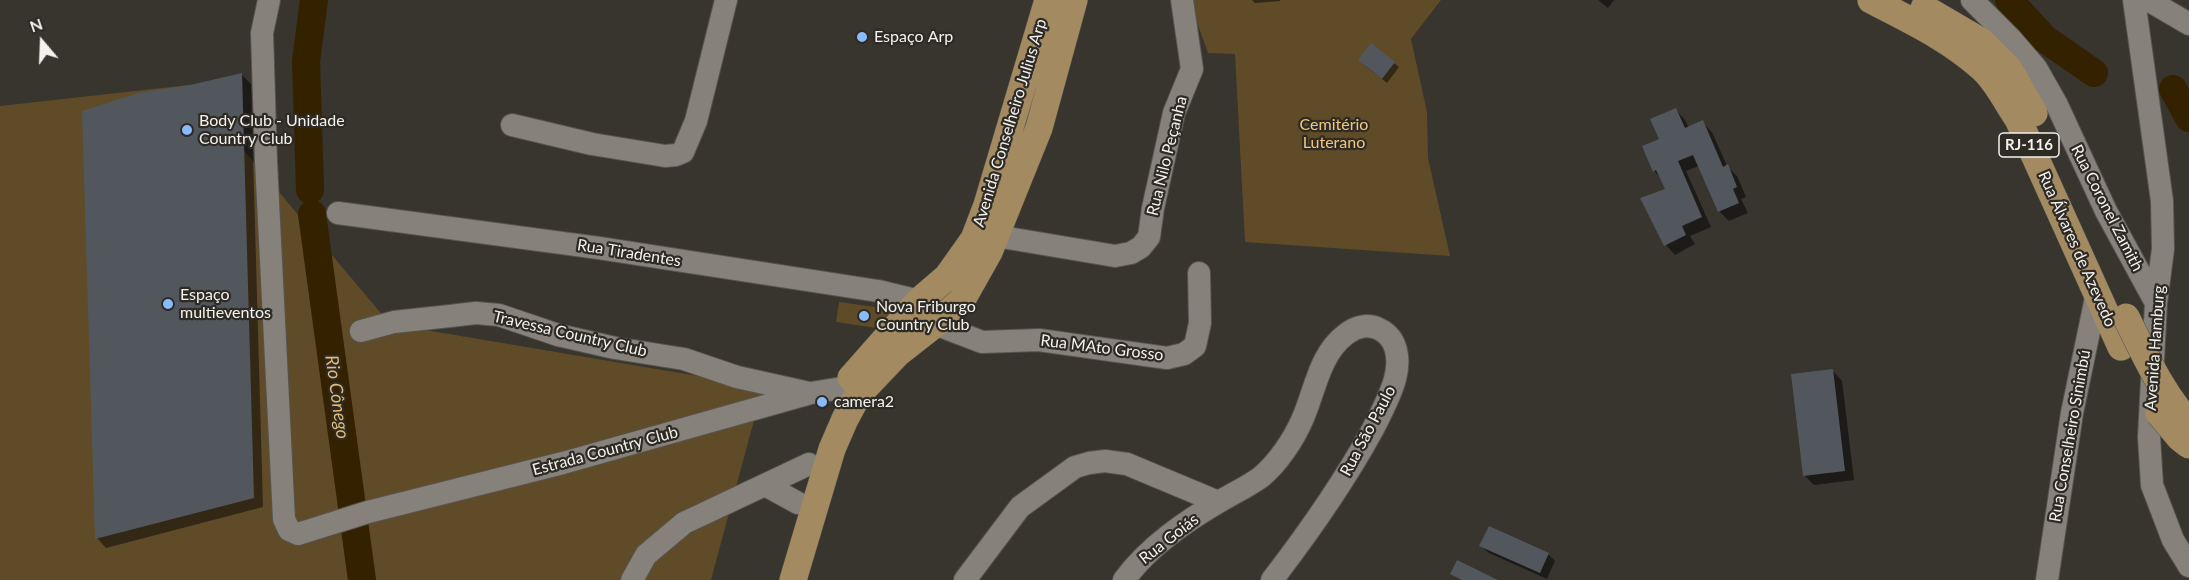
<!DOCTYPE html>
<meta charset="utf-8">
<style>
body{margin:0}
#map{position:relative;width:2189px;height:580px;overflow:hidden;background:#38342e;font-family:Lato,sans-serif}
canvas{display:block}
.north{position:absolute;left:12px;top:12px;width:60px;height:60px;-webkit-text-stroke:4px #2e2a24;paint-order:stroke;rotate:341deg;font-size:16px;font-weight:700;line-height:24px;text-align:center;color:#f4f2ee}
.north::after{content:'';display:block;margin:auto;width:21px;height:27px;background:#f4f2ee;clip-path:polygon(50% 0,100% 100%,50% 72%,0 100%)}
</style>
<div id="map">
<canvas width="2189" height="580"></canvas>
<div class="north">N</div>
</div>
<script>
const g = document.querySelector('canvas').getContext('2d');
g.lineJoin = 'round';
function paint(path, color) { g.fillStyle = color; g.fill(path, 'evenodd'); }
function strokePath(path, color, width, dash) { g.strokeStyle = color; g.lineWidth = width; g.lineCap = dash ? 'butt' : 'round'; g.setLineDash(dash || []); g.stroke(path); }
function write(font, color, halo, rows, align = 'center') {
  g.font = font + ' Lato,sans-serif'; g.lineWidth = 4.5; g.setLineDash([]); g.textBaseline = 'middle'; g.strokeStyle = halo; g.fillStyle = color; for (const [text, x, y, turn = 0] of rows) {
    g.save(); g.translate(x, y); g.rotate((+turn || 0) * Math.PI / 180); g.textAlign = isNaN(turn) ? turn : align; if (halo) g.strokeText(text, 0, 0); g.fillText(text, 0, 0); g.restore();
  }
}
paint(new Path2D(`
 M1189 0H1441L1411 39 1427 112 1428 158 1450 256 1245 242 1235 54 1208 53Z
 M189 85 390 324 763 387 711 580H0V106Z
 M839 302 897 310 877 328 836 322Z`), '#604b28');
paint(new Path2D(`
 M1252 0H1280V1L1255 3Z
 M1598 0H1614L1608 8Z
 M1371 45 1399 67 1387 83 1364 65Z
 M242 75 251 84 263 507 106 548 97 538 190 87Z
 M1676 110 1685 120 1689 128 1702 122 1712 132 1727 166 1737 176 1746 197 1741 199 1748 213 1729 221 1719 211 1699 166 1686 171 1711 227 1690 236 1695 244 1675 255 1666 245 1642 199 1667 190 1661 178 1654 171 1661 140Z
 M1833 371 1842 381 1854 480 1814 485 1804 475Z
 M1481 546 1548 554 1555 561 1547 579 1489 553Z`), '#0007');
strokePath(new Path2D(`
 M2009 0 2045 39 2094 73
 M2173 89 2189 118
 M310 190 306 61 314 0
 M312 214 362 580`), '#342100', 28);
paint(new Path2D(`
 M1371 43 1395 62 1382 79 1358 60Z
 M242 73 254 498 95 539 82 111 138 93 190 85Z
 M1676 108 1685 128 1703 120 1723 167 1728 164 1737 187 1733 189 1739 203 1718 212 1693 155 1678 161 1702 217 1682 226 1686 235 1664 246 1640 198 1665 189 1656 170 1653 172 1642 146 1659 139 1650 119Z
 M1833 369 1845 471 1803 476 1791 374Z
 M1489 526 1549 553 1540 573 1479 546Z
 M1457 560 1498 580H1462L1450 574Z`), '#52575d');
const minor = new Path2D(`
 M269 0 262 33 266 161 284 519 289 530 298 534 368 512 563 463 811 393 842 388
 M1972 0 2011 39 2036 68 2057 105 2106 211 2156 303
 M2134 0 2162 201 2163 249 2156 303 2149 437 2152 485 2173 540 2189 566
 M2148 0 2189 24
 M512 125 592 144 665 156 676 155 683 152 696 121 726 0
 M338 213 599 248 878 291 919 301
 M996 236 1115 256 1131 253 1141 247 1149 237 1153 208 1174 113 1192 69 1182 0
 M935 324 982 342 1039 340 1167 358 1184 354 1195 346 1200 323 1199 273
 M361 331 394 322 450 316 476 313 499 315 558 335 615 348 684 359 737 377 809 393
 M765 485 798 503
 M632 580 646 555 684 523 809 464
 M965 580 1020 507 1075 467 1089 463 1105 461 1127 464 1218 502
 M1124 580C1149 546 1186 521 1222 500 1234 493 1249 486 1261 477 1278 463 1294 439 1303 418 1315 390 1320 354 1345 335 1355 327 1367 323 1379 329 1398 338 1400 360 1395 379 1390 397 1381 413 1373 429 1344 482 1309 532 1272 580
 M2047 580 2072 413 2097 293`);
const major = new Path2D(`
 M1871 0C1910 20 1950 39 1983 69 1997 82 2007 103 2018 119L2121 347
 M1924 8 1982 42 2009 69 2034 113
 M851 378 919 301 947 277 974 239 987 205 1048 0
 M793 580 832 449 845 419 858 395 898 353 935 324 962 300 989 252 1039 128 1074 0`);
strokePath(minor, '#56544e', 24);
strokePath(major, '#56544e', 28);
strokePath(minor, '#86827b', 22);
strokePath(major, '#a38a61', 27);
const majorBridge = new Path2D(`
 M2126 317C2144 353 2161 392 2189 423
 M2159 413 2180 438 2189 445`);
strokePath(majorBridge, '#56544e', 28, []);
strokePath(majorBridge, '#a38a61', 27);
for (const [x, y, r, color] of [
 [862,37,6,"#88bafc"],
 [187,130,6,"#88bafc"],
 [168,304,6,"#88bafc"],
 [864,316,6,"#88bafc"],
 [822,402,6,"#88bafc"]
]) { const dot = new Path2D(); dot.arc(x, y, r, 0, 2 * Math.PI); g.fillStyle = color; g.fill(dot); strokePath(dot, '#2e2a24', 2); }
for (const [x, y, w] of [
 [2029,145,60]
]) { const box = new Path2D(); box.roundRect(x - w / 2, y - 12, w, 24, 4.5); g.fillStyle = '#2e2a24'; g.fill(box); strokePath(box, '#f4f2ee', 1.5); }
write('bold 15px', '#f4f2ee', null, [
 ["RJ-116",2029,145]
]);
write('16px', '#f4f2ee', '#2e2a24', [
 ["Espaço Arp",874,37],
 ["Body Club - Unidade",199,121],
 ["Country Club",199,139],
 ["Espaço",180,295],
 ["multieventos",180,313],
 ["Nova Friburgo",876,307],
 ["Country Club",876,325],
 ["camera2",834,402]
], 'left');
write('16px', '#f4f2ee', '#2e2a24', [
 ["Avenida Conselheiro Julius Arp",1010,123,-73],
 ["Rua Nilo Peçanha",1167,156,-76],
 ["Rua Coronel Zamith",2107,208,63],
 ["Rua Álvares de Azevedo",2077,249,66],
 ["Rua Tiradentes",629,253,9],
 ["Travessa Country Club",570,334,13],
 ["Rua MAto Grosso",1102,348,7],
 ["Avenida Hamburg",2155,348,-86],
 ["Rua São Paulo",1368,431,-62],
 ["Rua Conselheiro Sinimbú",2070,436,-80],
 ["Estrada Country Club",605,451,-15],
 ["Rua Goiás",1169,539,-38]
]);
write('16px', '#f2c67f', '#2e2a24', [
 ["Cemitério",1334,125],
 ["Luterano",1334,143]
]);
write('italic 18px', '#e6bb74', '#2e2a24', [
 ["Rio Cônego",337,397,82]
]);
</script>
